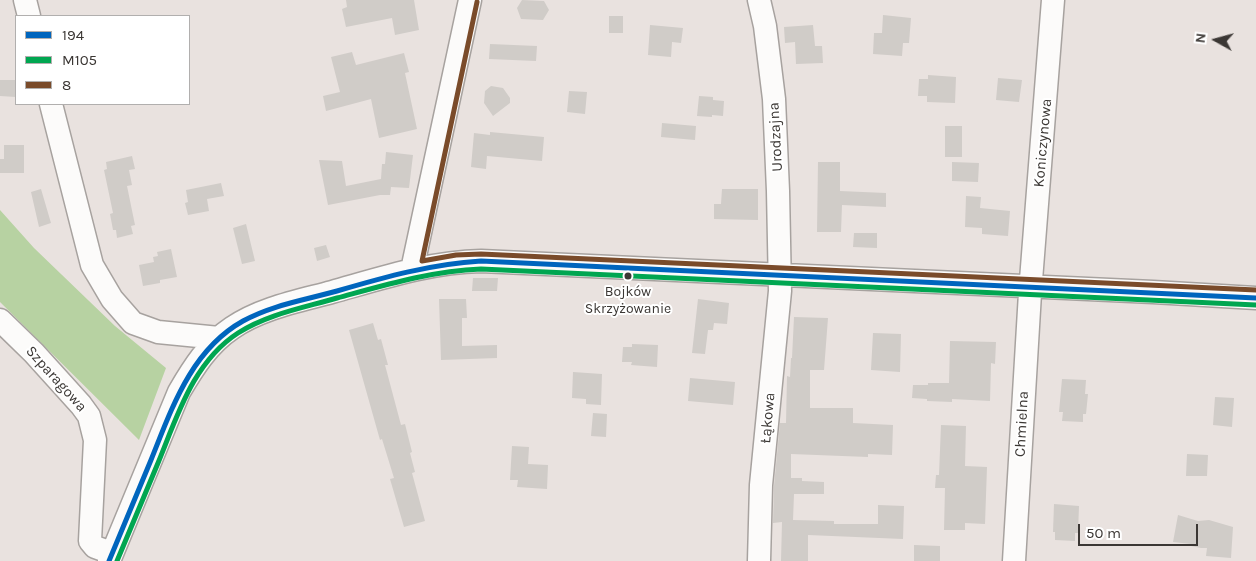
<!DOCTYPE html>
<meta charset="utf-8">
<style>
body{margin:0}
#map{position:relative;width:1256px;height:561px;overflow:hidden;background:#e9e2df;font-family:Karla,sans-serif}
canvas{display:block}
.legend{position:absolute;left:15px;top:15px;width:175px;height:90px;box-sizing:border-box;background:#fff;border:1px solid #b1afae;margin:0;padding:6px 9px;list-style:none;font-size:15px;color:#3b3734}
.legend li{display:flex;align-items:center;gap:10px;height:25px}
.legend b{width:25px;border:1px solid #b1afae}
.north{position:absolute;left:1191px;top:15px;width:50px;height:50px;-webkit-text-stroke:4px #fff;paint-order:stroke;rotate:277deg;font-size:14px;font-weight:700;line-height:20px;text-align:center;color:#3b3734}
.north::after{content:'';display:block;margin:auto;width:18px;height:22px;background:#3b3734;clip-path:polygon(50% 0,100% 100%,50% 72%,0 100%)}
.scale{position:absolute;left:1078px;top:524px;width:120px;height:22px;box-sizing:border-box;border:2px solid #3b3734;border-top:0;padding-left:6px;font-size:15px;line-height:18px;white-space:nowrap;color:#3b3734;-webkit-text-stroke:4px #fff;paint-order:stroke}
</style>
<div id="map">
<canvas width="1256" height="561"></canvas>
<ul class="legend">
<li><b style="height:6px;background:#0065bd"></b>194</li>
<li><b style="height:6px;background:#00a651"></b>M105</li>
<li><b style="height:6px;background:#7a4b2a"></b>8</li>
</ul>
<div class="north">N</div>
<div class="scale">50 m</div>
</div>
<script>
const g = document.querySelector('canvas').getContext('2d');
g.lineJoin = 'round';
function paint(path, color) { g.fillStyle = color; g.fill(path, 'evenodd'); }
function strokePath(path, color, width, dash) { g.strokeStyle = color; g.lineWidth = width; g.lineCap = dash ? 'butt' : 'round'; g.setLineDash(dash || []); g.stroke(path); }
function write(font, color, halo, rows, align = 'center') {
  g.font = font + ' Karla,sans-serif'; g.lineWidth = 4; g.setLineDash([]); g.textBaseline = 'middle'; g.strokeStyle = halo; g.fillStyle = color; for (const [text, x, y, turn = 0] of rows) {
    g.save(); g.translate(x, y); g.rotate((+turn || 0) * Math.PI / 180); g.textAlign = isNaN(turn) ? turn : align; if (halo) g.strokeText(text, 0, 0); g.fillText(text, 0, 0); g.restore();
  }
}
paint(new Path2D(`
 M0 210 34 248 115 326 166 368 139 440 0 302Z`), '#b7d2a2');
paint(new Path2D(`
 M346 0H414L419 30 395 35 392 18 346 27 342 9 347 7Z
 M522 0 544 1 549 10 543 20 521 19 517 8Z
 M883 15 911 18 909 43H903L902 56 873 54 874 33H882Z
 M609 16H623V33H609Z
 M650 25 683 28 681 43 672 42 671 57 648 55Z
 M813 25 815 46H822L823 63 796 64 795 42 785 43 784 27Z
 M490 44 537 46 536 61 489 59Z
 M352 52 356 65 404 53 409 72 405 73 417 129 379 138 371 99 326 111 323 96 340 92 331 57Z
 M928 75 956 77 955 103 927 102V96H918L919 79H928Z
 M998 78 1022 80 1019 102 996 100Z
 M0 80H16V97L0 96Z
 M491 86 503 88 510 98V103L493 116 484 103 485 91Z
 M569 91 587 92 585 114 567 112Z
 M699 96 713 97V100L724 101 723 116 712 115V117L697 116Z
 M662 123 696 126 695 140 661 137Z
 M945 126H962V157H945Z
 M490 132 544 137 542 161 487 156 486 169 471 167 474 133 490 135Z
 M4 145H24V173H0V159H4Z
 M386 152 413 155 409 188 391 187 390 195H380L328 205 319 160 342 161 346 186 381 179 382 164H385Z
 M132 156 135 169 129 170 132 185 127 186 135 225 131 226 133 234 117 238 116 230H113L110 214 113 213 104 170 107 169 106 162Z
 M818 162H840V191L886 193V207L842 205 841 232H817Z
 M952 162 979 163 978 182 952 181Z
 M221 183 224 196 207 199 209 211 188 215 185 203 188 202 186 190Z
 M41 189 51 223 39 227 31 192Z
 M722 189H758V220L714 219V204H721Z
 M966 196 981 197 980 208 1010 211 1008 236 982 234V228L965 227Z
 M246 224 255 261 242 264 233 228Z
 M854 233H877V248L853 247Z
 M326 245 330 257 317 261 314 248Z
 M171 249 177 277 160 280V283L143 286 139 265 154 262 153 257 158 256 157 252Z
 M473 278H498L497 291H472Z
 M439 299H466L467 318H462V346L497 345V358L441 360Z
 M698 299 729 303 727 324 714 323 713 330H708L705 354 692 353Z
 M794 317 828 318 824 370H810V408H853V423L893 425 892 455 868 454V457L791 454V478H802V481L824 482V494H794L793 520 834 521V524H878V505L904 506 903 539 808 535V561H781L782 522 773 523 774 486 780 423H786L787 376 790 377 791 358H792Z
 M373 323 378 340 381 339 388 365H385L401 425 405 424 412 452 410 453 415 472 412 473 425 521 404 527 390 479 394 478 382 439 380 440 349 330Z
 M873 333 901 334 900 372 871 370Z
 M950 341 996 342 995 364 991 363 990 401 952 399V402L927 401V399L912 398 913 385H928V383H949Z
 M632 344 658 345 657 367 631 365 632 362H622L623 347H632Z
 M573 372 602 374 601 405 586 404V399L572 398Z
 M690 378 735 382 733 405 688 401Z
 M1062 379 1086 380 1085 394H1088L1086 414H1083V422L1062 421 1063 412H1059Z
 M1215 397 1234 398 1232 427 1213 425Z
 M593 413 607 414 606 437 591 436Z
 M941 425 966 426 965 466 987 467 985 524 965 523V530H944L945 488H935L936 475H939Z
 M512 446 529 447 528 464 548 465 547 489 517 487 518 480H510Z
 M1187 454 1208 455 1207 476H1186Z
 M1054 504 1079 506 1078 533H1075V541L1055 540V532H1053Z
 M1178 515 1198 521 1209 520 1233 527 1231 558 1206 556 1207 548H1201L1191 546V544L1173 542Z
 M914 545 940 546V561H914Z`), '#d0ccc8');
const minor = new Path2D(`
 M25 0 29 16
 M51 104 92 265 112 299 133 323 158 332 219 338
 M412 270 470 0
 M0 320 34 353 81 405 89 416 95 440 90 541 95 547 112 553
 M109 561 179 392C193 368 208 344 232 328 261 308 299 301 332 292 382 278 430 262 481 261L1153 292 1256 298
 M759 561 761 485 780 291 778 191 774 99 765 26 759 0
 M1014 561 1030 293 1053 0`);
strokePath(minor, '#a7a29f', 25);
strokePath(minor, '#fcfbfa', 22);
strokePath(new Path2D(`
 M109 561C123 527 137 493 151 460 172 408 191 350 243 321 272 305 305 300 337 291 385 277 431 264 481 261L1256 298`), '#0065bd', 5);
strokePath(new Path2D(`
 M117 561C131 528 144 496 158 463 177 417 193 362 238 333 268 314 303 308 337 298 385 285 431 271 481 269L1256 305`), '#00a651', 5);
strokePath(new Path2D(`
 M477 2 422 261 456 255 481 254 1256 290`), '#7a4b2a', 5);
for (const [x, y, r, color] of [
 [628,276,4.5,"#3b3734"]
]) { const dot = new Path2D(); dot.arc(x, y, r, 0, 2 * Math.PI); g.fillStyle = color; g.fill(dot); strokePath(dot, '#fff', 2); }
write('14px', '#3b3734', '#fff', [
 ["Bojków",628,292],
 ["Skrzyżowanie",628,309]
]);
write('15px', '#3b3734', '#fff', [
 ["Urodzajna",776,137,-93],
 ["Koniczynowa",1043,143,-85],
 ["Szparagowa",56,379,48],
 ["Łąkowa",768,418,-85],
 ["Chmielna",1022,424,-87]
]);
</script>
